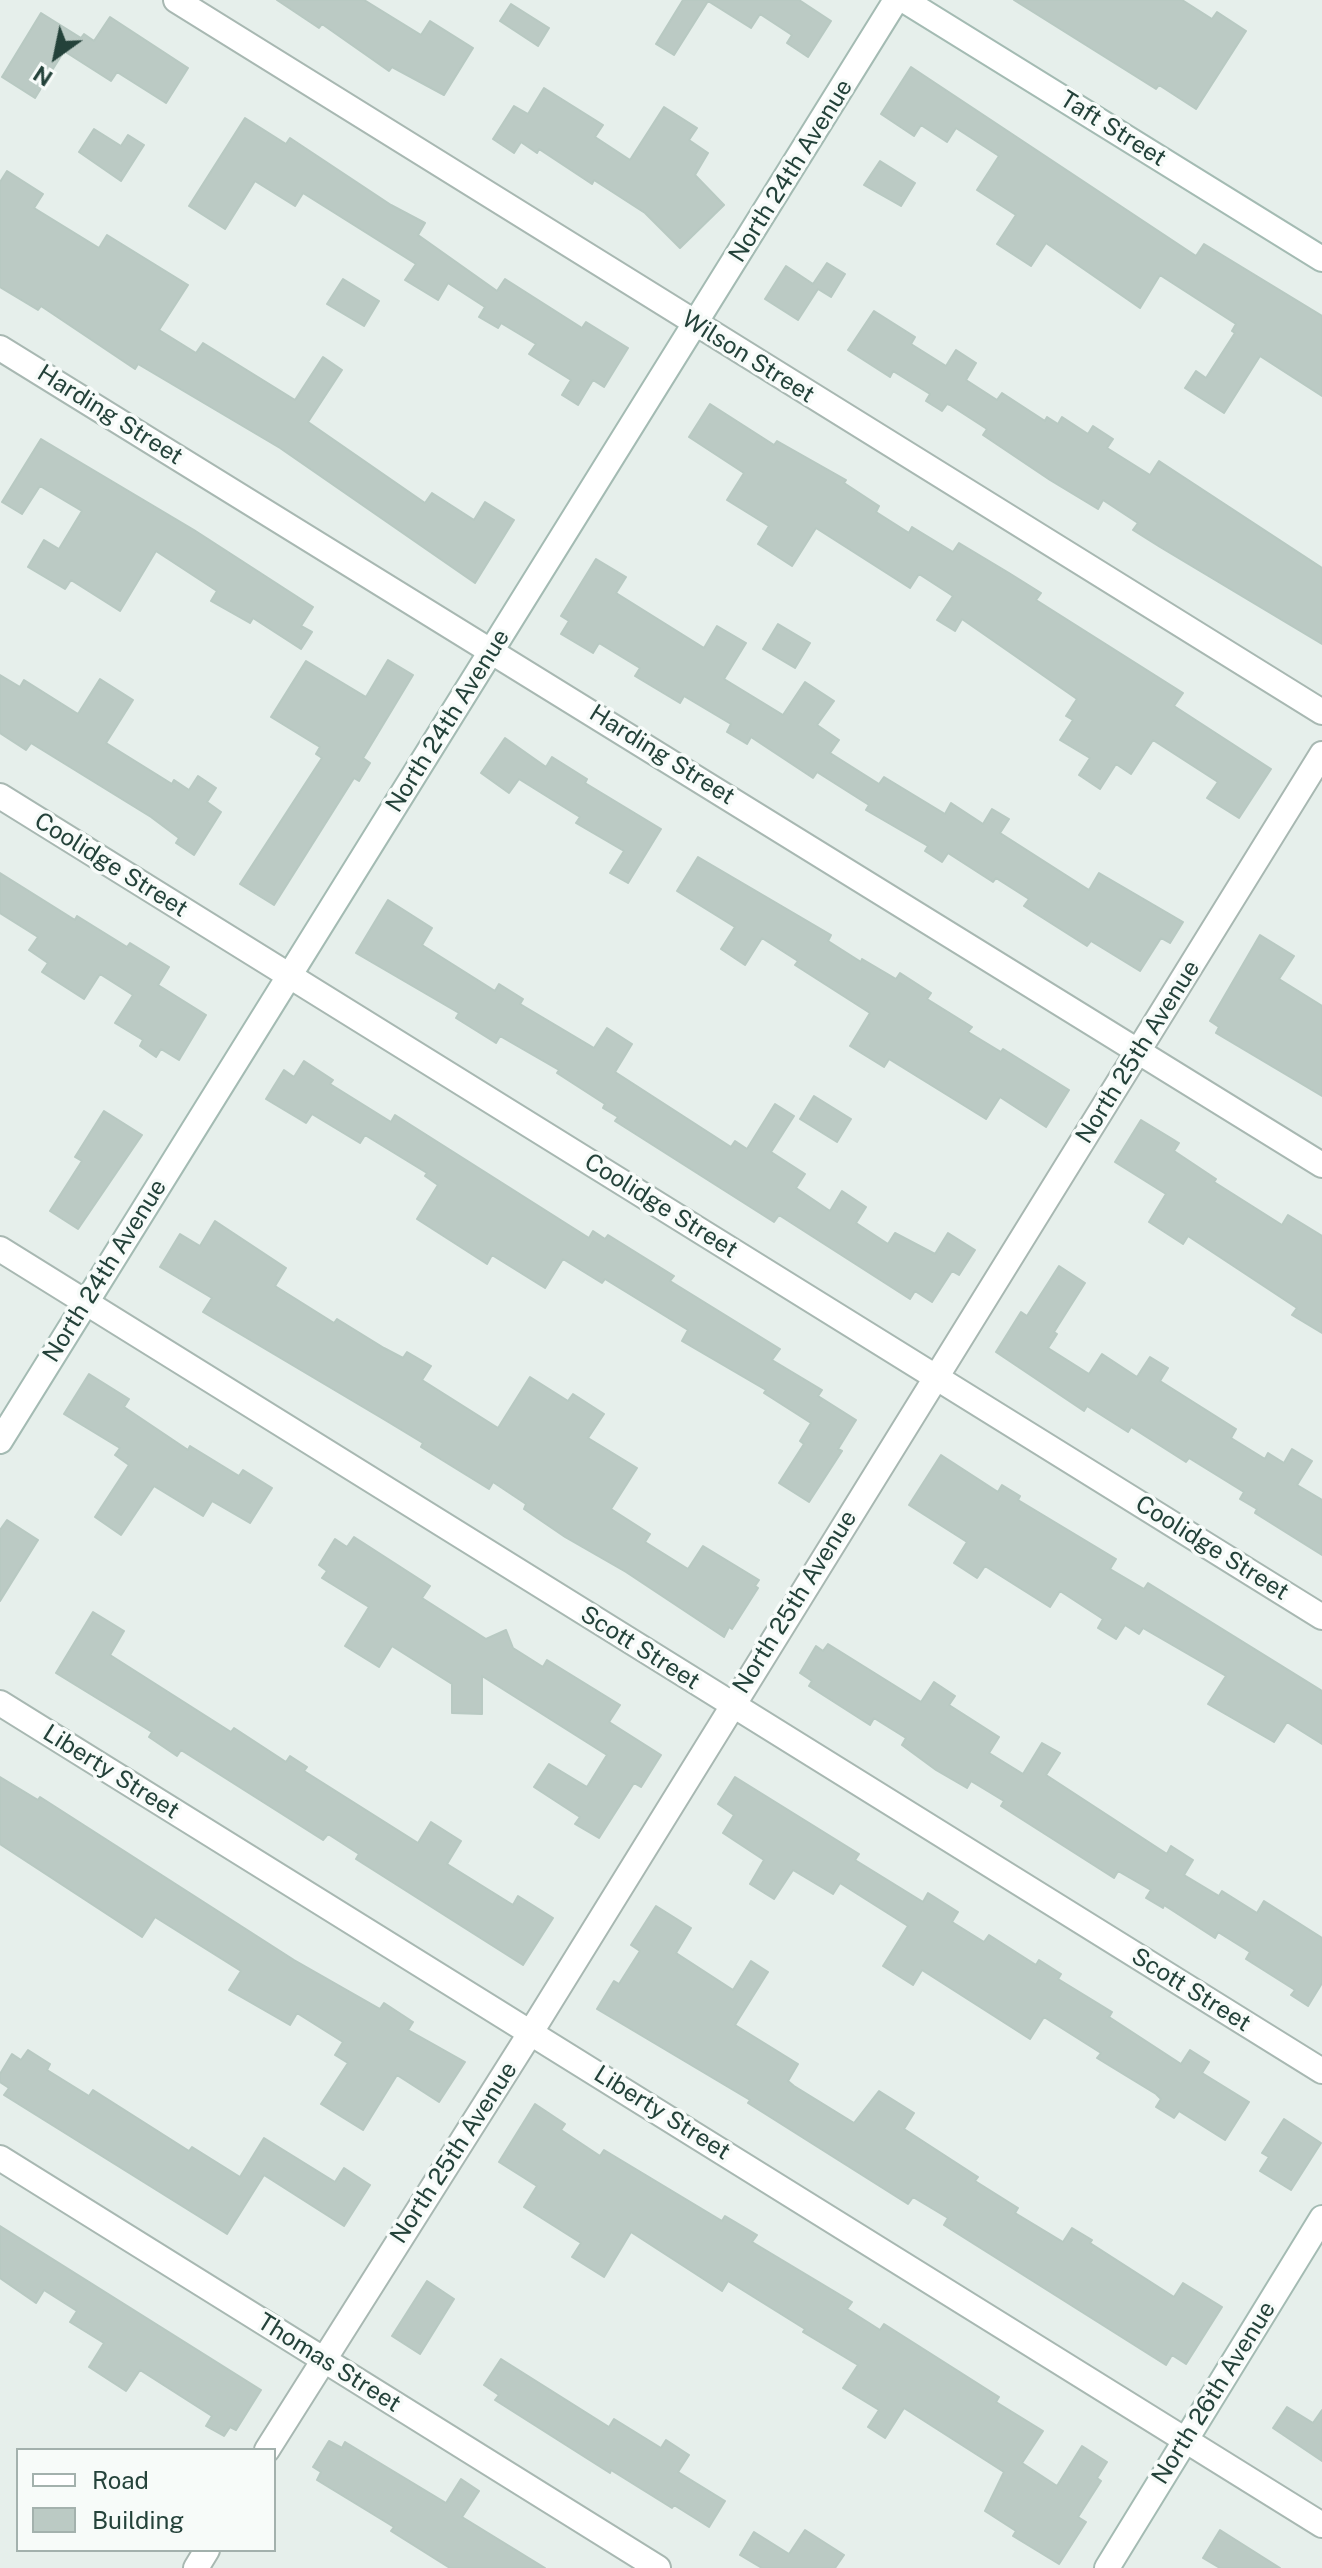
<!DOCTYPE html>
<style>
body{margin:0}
#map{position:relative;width:1322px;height:2568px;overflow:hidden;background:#e6efeb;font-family:"Public Sans",sans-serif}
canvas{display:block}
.legend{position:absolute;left:16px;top:2448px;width:260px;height:104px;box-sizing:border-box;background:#f7fbf9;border:2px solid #a3b1ad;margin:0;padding:10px 14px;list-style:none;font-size:24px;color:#24423a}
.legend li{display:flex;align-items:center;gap:16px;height:40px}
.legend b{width:40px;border:2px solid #a3b1ad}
.north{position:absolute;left:16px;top:16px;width:80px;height:80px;-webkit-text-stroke:6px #f7fbf9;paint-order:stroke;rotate:213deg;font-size:22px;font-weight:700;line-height:32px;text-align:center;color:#24423a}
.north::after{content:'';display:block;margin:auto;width:28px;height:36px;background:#24423a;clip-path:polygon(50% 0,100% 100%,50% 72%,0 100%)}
</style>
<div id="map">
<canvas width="1322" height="2568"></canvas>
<ul class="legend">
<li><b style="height:10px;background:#fff"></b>Road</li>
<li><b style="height:22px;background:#bbcac4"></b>Building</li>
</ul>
<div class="north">N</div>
</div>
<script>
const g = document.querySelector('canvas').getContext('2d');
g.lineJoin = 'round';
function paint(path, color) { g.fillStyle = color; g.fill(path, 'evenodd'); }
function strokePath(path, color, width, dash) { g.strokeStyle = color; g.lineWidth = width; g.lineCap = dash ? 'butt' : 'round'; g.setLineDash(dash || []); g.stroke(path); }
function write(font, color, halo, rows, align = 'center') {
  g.font = font + ' "Public Sans",sans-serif'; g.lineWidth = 7; g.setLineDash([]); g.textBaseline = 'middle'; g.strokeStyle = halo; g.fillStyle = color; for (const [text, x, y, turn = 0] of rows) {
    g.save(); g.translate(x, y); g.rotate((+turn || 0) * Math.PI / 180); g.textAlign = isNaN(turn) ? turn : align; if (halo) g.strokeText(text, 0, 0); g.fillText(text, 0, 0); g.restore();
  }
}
const building = new Path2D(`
 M277 0H364L421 35 430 21 473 48 444 95 392 67 389 71 322 24 319 28Z
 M683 0H799L831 21 808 57 787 43 792 35 760 14 751 28 708 1 674 55 656 44Z
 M1014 0H1182L1212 19 1217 12 1246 31 1196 109 1159 85 1156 89Z
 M511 4 549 28 538 46 500 21Z
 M41 13 81 38 84 34 94 41 110 17 188 68 166 103 117 72 111 81 64 51 35 98 2 77Z
 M911 67 1196 256 1204 244 1322 316V396L1260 356 1224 413 1185 388 1196 371 1206 378 1235 333 1232 331 1236 324 1160 275 1140 308 1046 243 1031 266 997 244 1016 215 977 190 999 156 956 128 947 142 921 125 914 136 881 114Z
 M544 88 603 125 595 137 630 160 664 107 697 128 689 140 708 153 695 175 724 205 680 248 645 213 594 180 592 184 539 149 537 153 521 142 514 153 493 139 514 106 528 114Z
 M245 118 286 144 290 138 391 205 425 223 418 235 497 291 505 279 582 328 586 322 628 348 604 387 593 380 578 405 562 395 571 380 529 354 536 344 501 323 498 328 479 317 485 307 448 283 438 300 405 280 416 264 303 193 295 206 255 181 225 229 189 206Z
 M94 129 121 146 128 135 144 145 121 181 79 152Z
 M880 161 915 183 901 206 864 185Z
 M7 171 43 194 34 208 99 248 107 235 188 285 159 330 196 353 203 343 295 400 323 357 342 370 308 422 425 503 432 493 474 520 485 502 514 520 475 583 280 448 138 364 135 369 41 306 38 310 0 287V182Z
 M827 263 845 274 831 297 818 289 798 320 765 299 786 266 813 284Z
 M343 279 379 301 364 326 327 304Z
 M874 311 915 337 911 344 946 366 956 350 976 363 966 380 997 400 1002 393 1045 421 1047 417 1058 424 1062 417 1088 434 1093 426 1113 439 1107 448 1150 475 1159 461 1322 568V644L1160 547 1133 530 1138 523 1103 500 1098 509 1050 480 983 435 987 429 950 405 947 404 942 411 926 401 930 394 893 371 890 377 848 350Z
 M710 404 774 445 777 441 846 480 844 483 879 506 876 512 909 533 912 527 953 552 959 543 1009 573 1041 593 1036 600 1183 693 1174 706 1271 769 1239 818 1207 798 1218 782 1153 740 1131 774 1116 764 1100 789 1079 775 1090 758 1060 740 1073 720 1066 716 1077 699 962 619 955 631 937 620 953 596 919 574 910 588 816 528 792 566 758 544 769 526 727 500 744 473 689 437Z
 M41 439 194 530 313 607 301 626 312 632 301 649 253 618 250 623 211 601 217 591 156 551 120 611 71 580 65 589 28 567 44 540 59 549 82 511 40 486 22 514 2 502Z
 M596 559 626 577 616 593 704 648 717 626 746 643 724 679 783 715 805 682 834 701 817 725 839 740 830 753 879 784 884 777 945 814 951 803 983 824 992 809 1009 819 1000 833 1089 890 1099 873 1183 922 1170 943 1161 938 1140 971 1091 941 1087 946 1024 906 1029 899 996 878 993 882 948 853 942 862 925 851 928 846 866 810 869 805 817 772 813 778 751 737 747 744 727 732 731 724 684 696 680 703 635 676 640 668 599 643 593 653 561 634 569 621 561 616Z
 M778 624 810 643 795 668 763 649Z
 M388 660 413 675 363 758 370 763 359 781 354 778 274 905 240 884 322 758 316 754 320 747 271 717 306 661 366 697Z
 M0 675 20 687 24 680 78 714 100 679 133 700 106 743 172 784 174 780 189 790 198 776 216 788 207 802 221 812 194 855 176 843 179 838 151 817 31 743 26 750 0 733Z
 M505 738 546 767 552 757 587 779 585 783 661 829 628 883 610 873 624 851 576 823 580 817 519 779 509 793 481 773Z
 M698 857 831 935 828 941 861 962 862 959 896 979 900 973 931 993 927 999 972 1027 968 1032 1001 1052 1003 1049 1069 1090 1046 1127 1000 1097 986 1119 889 1059 884 1067 850 1046 870 1013 795 965 798 961 762 938 745 965 721 949 735 927 677 891Z
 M0 873 75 920 77 916 127 947 130 943 169 967 158 985 206 1015 179 1060 161 1049 156 1057 140 1046 143 1040 115 1023 133 995 100 974 84 999 42 972 48 963 29 950 38 937 0 913Z
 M388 900 432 928 422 945 495 991 499 984 523 999 520 1004 594 1048 607 1028 632 1044 615 1072 731 1147 735 1141 747 1149 775 1104 794 1116 771 1152 805 1174 796 1188 830 1211 842 1191 866 1207 856 1223 888 1244 895 1233 935 1254 948 1233 975 1250 959 1275 952 1271 932 1302 915 1291 910 1299 779 1215 774 1222 615 1121 618 1117 603 1108 605 1104 557 1073 559 1070 500 1036 496 1043 456 1018 459 1013 356 953Z
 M1260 935 1294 956 1279 979 1322 1006V1096L1216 1033 1219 1027 1210 1021Z
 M304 1061 333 1080 330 1084 391 1122 395 1115 589 1238 593 1231 605 1239 608 1235 674 1276 670 1281 780 1349 772 1360 822 1390 818 1396 856 1420 838 1449 842 1451 809 1502 779 1483 804 1444 800 1441 811 1423 764 1393 766 1390 682 1341 688 1330 605 1279 602 1283 563 1259 545 1288 492 1255 487 1264 417 1219 438 1185 425 1176 427 1173 365 1135 360 1143 312 1114 306 1123 266 1099 284 1070 294 1077Z
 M814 1096 851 1119 837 1142 800 1119Z
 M104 1111 142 1135 78 1229 50 1211 82 1161 75 1157Z
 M1141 1120 1179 1143 1174 1151 1216 1179 1214 1182 1282 1225 1288 1215 1322 1236V1333L1292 1315 1297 1308 1188 1236 1183 1244 1149 1222 1166 1194 1115 1162Z
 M215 1221 286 1268 275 1286 334 1323 337 1319 384 1348 403 1358 407 1352 431 1366 422 1380 498 1428 530 1377 568 1401 573 1394 604 1414 588 1438 637 1468 611 1509 650 1534 645 1542 688 1569 703 1546 759 1580 755 1586 758 1588 732 1629 729 1627 724 1637 626 1572 565 1537 524 1509 526 1504 493 1482 489 1489 421 1447 423 1443 385 1420 203 1312 212 1298 160 1267 180 1234 200 1246Z
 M1059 1266 1085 1283 1054 1332 1057 1334 1048 1348 1089 1374 1102 1354 1137 1377 1150 1357 1168 1368 1160 1381 1236 1429 1231 1438 1265 1459 1268 1453 1284 1463 1292 1449 1312 1461 1297 1485 1322 1500V1555L1255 1513 1257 1509 1240 1499 1244 1492 1189 1458 1186 1462 1131 1427 1128 1432 1087 1406 1084 1411 996 1352 1021 1312 1027 1316Z
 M89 1374 129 1399 124 1407 188 1450 190 1446 239 1476 243 1470 272 1488 250 1523 212 1501 203 1516 154 1486 121 1535 95 1517 129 1465 115 1455 120 1448 64 1414Z
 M941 1455 998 1492 1002 1485 1020 1496 1018 1500 1116 1559 1110 1569 1144 1589 1148 1583 1322 1691V1744L1287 1722 1274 1742 1208 1704 1226 1676 1143 1628 1139 1634 1125 1625 1116 1639 1098 1628 1103 1619 1060 1591 1050 1607 985 1566 977 1578 954 1563 967 1542 909 1505Z
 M7 1520 38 1540 0 1601V1530Z
 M354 1537 430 1586 422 1598 486 1639 506 1630 513 1648 543 1667 547 1660 620 1705 609 1722 661 1755 641 1787 634 1783 599 1838 575 1824 580 1817 534 1787 549 1764 587 1787 607 1755 482 1676V1714L452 1713V1684L392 1646 379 1667 345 1646 369 1607 322 1578 327 1571 319 1565 335 1539 347 1547Z
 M93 1612 124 1631 110 1655 231 1732 234 1728 286 1762 290 1756 307 1767 304 1771 418 1843 431 1822 461 1841 447 1864 513 1905 518 1896 553 1918 523 1965 356 1859 359 1854 328 1834 323 1840 181 1750 177 1756 149 1737 152 1732 56 1673Z
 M828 1644 921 1702 934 1682 955 1696 949 1705 999 1737 989 1753 1023 1774 1042 1743 1060 1753 1046 1775 1167 1854 1171 1846 1193 1860 1184 1875 1219 1896 1222 1891 1257 1913 1264 1901 1322 1938V1983L1308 2006 1291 1995 1295 1990 1246 1959 1250 1952 1218 1932 1215 1938 1164 1905 1163 1908 1146 1898 1151 1890 1118 1871 1114 1878 1001 1806 1004 1801 971 1781 967 1788 936 1770 902 1745 906 1738 874 1718 870 1725 809 1686 812 1681 800 1673 816 1646 823 1651Z
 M0 1777 38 1800 40 1797 294 1960 380 2009 384 2003 413 2022 408 2030 465 2062 439 2102 397 2075 363 2130 321 2104 348 2063 335 2055 343 2042 297 2013 290 2025 229 1990 241 1971 155 1917 142 1937 0 1844Z
 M735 1777 859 1854 855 1860 923 1902 928 1893 958 1912 952 1922 984 1942 989 1935 1036 1965 1039 1960 1061 1974 1058 1979 1112 2012 1109 2017 1181 2064 1190 2050 1209 2062 1202 2073 1249 2102 1225 2140 1179 2111 1174 2118 1156 2107 1161 2099 1156 2094 1097 2058 1101 2053 1044 2017 1030 2039 922 1970 913 1985 883 1966 908 1926 840 1883 833 1894 793 1870 774 1899 750 1884 764 1860 723 1833 734 1815 718 1804Z
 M656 1906 691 1928 676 1953 733 1990 751 1961 768 1972 735 2025 798 2064 788 2081 794 2086 854 2123 879 2091 914 2113 904 2129 978 2177 975 2181 1018 2208 1015 2213 1063 2242 1072 2228 1092 2240 1090 2243 1174 2297 1183 2283 1222 2307 1186 2364 1172 2355 1166 2365 944 2225 948 2218 913 2197 908 2204 748 2103 750 2100 597 2009 614 1981 619 1984 640 1951 631 1945Z
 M28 2050 50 2064 47 2070 89 2096 93 2090 189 2151 192 2147 240 2177 264 2138 335 2182 344 2168 370 2185 344 2226 264 2175 227 2234 4 2095 9 2088 0 2082V2074L12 2054 21 2060Z
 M535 2104 565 2124 561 2130 600 2156 604 2150 722 2221 725 2216 757 2235 752 2242 852 2302 847 2309 880 2330 884 2324 999 2397 996 2402 1043 2431 1022 2463 1057 2486 1082 2446 1107 2462 1097 2478 1101 2481 1078 2517 1086 2522 1059 2564 1013 2536 1016 2531 985 2511 1004 2472 904 2408 885 2438 868 2427 879 2410 843 2388 858 2365 803 2332 805 2329 728 2281 722 2291 631 2232 604 2277 572 2257 581 2243 524 2207 537 2186 499 2162Z
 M1284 2119 1321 2143 1291 2190 1260 2171 1269 2157 1262 2153Z
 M0 2226 261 2390 236 2430 230 2427 224 2436 206 2426 212 2416 140 2370 126 2391 89 2367 104 2343 70 2322 77 2311 44 2290 36 2303 0 2278Z
 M427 2281 454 2299 420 2354 392 2336Z
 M501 2359 609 2427 614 2419 661 2448 666 2440 689 2455 678 2472 725 2501 709 2527 674 2505 672 2508 611 2470 610 2473 495 2400 499 2395 484 2385Z
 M1287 2407 1313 2423 1322 2410V2461L1273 2428Z
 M329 2441 342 2448 345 2442 446 2503 461 2479 479 2491 462 2517 545 2568H450L391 2531 394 2527 317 2480 321 2472 313 2467Z
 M805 2530 844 2555 835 2568H762L740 2555 754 2532 789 2554Z
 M1220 2530 1280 2568H1220L1203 2558Z`);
paint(building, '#bbcac4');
strokePath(building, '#b8c9c2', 2);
const street = new Path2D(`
 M176 0 1322 712
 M0 348 1322 1165
 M0 796 1322 1617
 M0 1249 1322 2071
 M0 1703 1322 2525
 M0 2158 658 2568
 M267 2450 531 2032 1322 754
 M196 2568 207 2550`);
const secondary = new Path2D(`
 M904 0 1322 259
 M0 1441 896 0
 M1107 2568 1322 2218`);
strokePath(street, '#a8b8b2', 28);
strokePath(secondary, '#a4bbb3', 28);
strokePath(street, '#fff', 24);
strokePath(secondary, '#fff', 24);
write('24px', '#24423a', '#f7fbf9', [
 ["Taft Street",1113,129,32],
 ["North 24th Avenue",791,171,-58],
 ["Wilson Street",748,357,32],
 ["Harding Street",110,415,32],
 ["North 24th Avenue",448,721,-58],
 ["Harding Street",662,755,32],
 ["Coolidge Street",111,865,32],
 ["North 25th Avenue",1138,1052,-58],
 ["Coolidge Street",661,1206,32],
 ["North 24th Avenue",105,1271,-58],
 ["Coolidge Street",1212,1548,32],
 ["North 25th Avenue",795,1602,-58],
 ["Scott Street",640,1648,32],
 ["Liberty Street",111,1772,32],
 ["Scott Street",1191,1990,32],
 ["Liberty Street",662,2113,32],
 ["North 25th Avenue",454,2153,-57],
 ["Thomas Street",329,2363,32],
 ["North 26th Avenue",1214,2393,-58]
]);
</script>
